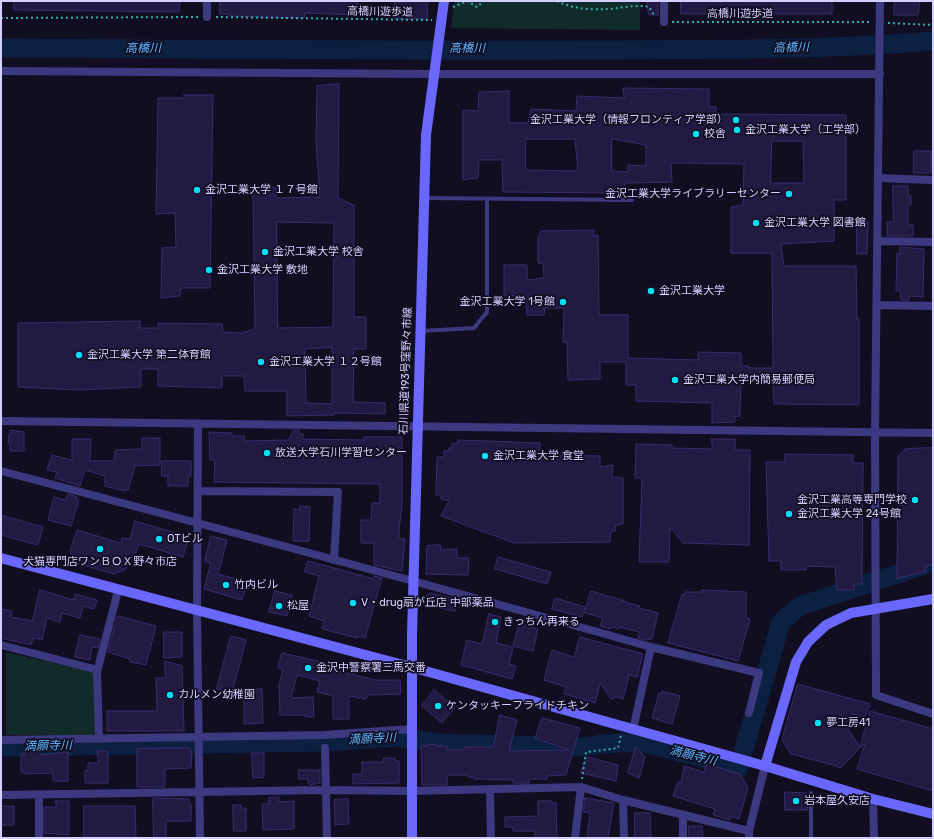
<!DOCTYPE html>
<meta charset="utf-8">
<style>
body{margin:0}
#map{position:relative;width:934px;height:839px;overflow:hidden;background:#110e21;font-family:Rubik,sans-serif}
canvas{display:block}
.frame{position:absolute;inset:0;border:2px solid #d4cffe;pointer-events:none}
</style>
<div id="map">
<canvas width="934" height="839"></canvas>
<div class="frame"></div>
</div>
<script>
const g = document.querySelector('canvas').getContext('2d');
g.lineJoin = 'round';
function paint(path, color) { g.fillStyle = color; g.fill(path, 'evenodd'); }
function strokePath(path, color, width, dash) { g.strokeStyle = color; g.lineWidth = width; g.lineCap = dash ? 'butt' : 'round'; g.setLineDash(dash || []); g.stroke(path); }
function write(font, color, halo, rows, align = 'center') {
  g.font = font + ' Rubik,"Noto Sans JP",sans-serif'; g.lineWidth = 3.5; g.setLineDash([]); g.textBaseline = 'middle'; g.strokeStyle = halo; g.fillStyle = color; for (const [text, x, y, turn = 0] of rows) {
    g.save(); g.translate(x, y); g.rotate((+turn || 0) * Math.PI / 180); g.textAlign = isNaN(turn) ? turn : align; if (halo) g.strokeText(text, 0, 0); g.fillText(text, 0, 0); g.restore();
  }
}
paint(new Path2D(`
 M455 1H640V30L451 28Z
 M6 652 93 672 96 735H6Z`), '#112b2a');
strokePath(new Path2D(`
 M1 48C193 49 385 51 577 50 696 49 815 51 933 41
 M1 747 324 742 397 737 438 743 585 747 601 744 640 742 739 767
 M744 749 781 622 800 606 933 562`), '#0c2042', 19);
const building = new Path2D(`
 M14 1H180L179 12 14 10Z
 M220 1H358L359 15 305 13 304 18 229 16V14H220Z
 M395 1H427L428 19H395Z
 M647 1H658V15H649Z
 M681 1H832V14H681Z
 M895 1H920L918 15H894Z
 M339 84 338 198 354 205V317H366V349H354L353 402 385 403V414L334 413V415L287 416V391H245L244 376H222V388L158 386V369H141V387L78 390 18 387V323L140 321V328H158V323L222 324 223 332 242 333 255 329 253 188 276 187V198L320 197 316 142 317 86ZM277 222 334 223 333 327 278 328ZM332 348V404L306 403 305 349Z
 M623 88 709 89V107H716V114L846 115V200H834V241L781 244 784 266H856L857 319H859V405L774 404 773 382 741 381 740 416 735 417V422L712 423V403L636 401V385H626V362H600V379L568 380 567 342H563L564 308H545L544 315H527L526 295 504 296V265H527V280L544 278 543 264 538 263V236L541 231 594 230 593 236 598 235 599 315H628V358L698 360V352L741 353V366H748V368H773L772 253H731V207L743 205 744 164 671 163 672 182 625 183V193L503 192 502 160H479L478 178 463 180V110L478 111 479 92 509 91V123H528L531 109 576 111 577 96 624 98ZM526 139H575L578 171 526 170ZM612 139 646 145V166L628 165V172L612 171ZM772 141H803L804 183H771Z
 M184 95H213L210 288H181L180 296 161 298 162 248 176 247 175 213 156 214 158 98H184Z
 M914 151H931V173H914Z
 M893 186H908V196H911V205H908V225H913V236H887V222H893Z
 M857 222H868L867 254H857Z
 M900 247 924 249 923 297 910 296 909 300H901L900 291H896L897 253 900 254Z
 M11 430 24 432V451H10V443H8L9 434H11Z
 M294 430H299V434H303V439L364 440V437H402V507L399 529V538L405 539 402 571 374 565V543H361V520H371L372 503H380V484L214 482 215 460H210L209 432 232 433V436H244L245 441 288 440Z
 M142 438H160V465L135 466 128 490 125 489V491L105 486V476L85 470 80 486 55 478 57 472 47 470 52 455 72 460V439H91L90 461H114L115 450 142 449Z
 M712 439H735V450H750L749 545 683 543 670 527 669 562H639L642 478H635L636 444 672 445V448L712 449Z
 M458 440 540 443V455L600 456V467L613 465 612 477 623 478V524L616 525 615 531H611L610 542 514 543 441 516 449 501 441 499V495H436L437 457H444V451H449V448H452V443H458Z
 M933 448V564L924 567 926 571 897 579 898 456 905 449Z
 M785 454 853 455V463H863L862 584H854V590H837L835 567 806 566V570H781V561H769L766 462H785Z
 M162 461H191V476H188V486H168V476H162Z
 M68 494 77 497 76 499 79 500 71 526 48 520 54 497 66 500Z
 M300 506 310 507 309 541H293L294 509 300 510Z
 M1 515 43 527 38 545 1 535Z
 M135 521 189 537 183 557 139 544 134 558 130 556 126 569 114 574 76 563 70 552 77 530 121 543 122 538 130 539Z
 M211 536 227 540 218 574 247 582 242 600 204 589 211 563 205 561Z
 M440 545 441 550 457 549V558H469L468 575 426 574 427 546Z
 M498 557 551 572 547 584 495 569Z
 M308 561 374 579V576L382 578 365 638 357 636V638L322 629 324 621 309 616 319 576 305 572Z
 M40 590 74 600 75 594 97 600 94 609 83 606 80 618 62 613 60 622 47 618 42 640 33 638 31 645 1 638 2 609 12 611 11 617 32 621Z
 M702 590 746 592V618L750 619 738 661 668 643 682 594 685 595V592H702Z
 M275 591 292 595 287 616 269 612Z
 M591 591 625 601V602L640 606 639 608 658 613 652 639 645 640 638 638 639 632 619 627 618 629 612 627 611 629 600 626 603 618 585 613Z
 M430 593 457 599 455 611 425 605 426 596Z
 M555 598 585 607 582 617 552 609Z
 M489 614 501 617 496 643 513 647 509 664 516 666 512 679 461 665 467 640 482 644Z
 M118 616 156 626 146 665 130 662V659L108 652Z
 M523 620 534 622 533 628 538 629 533 651 513 646 519 624 522 625Z
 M164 632H182V657L164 658Z
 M80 635 100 639 98 648 92 647 90 660 75 657Z
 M231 636 246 640 232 693 217 689Z
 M580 637 643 654 637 677 629 675 623 699 616 697 611 699 600 683 595 703 564 694 566 687 544 680 552 650 574 657Z
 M282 653 336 665 334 670 375 680H400L401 694 368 695 366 699 349 696V719H333V696L317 692 320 681 297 675 291 698 313 697 314 717H305V715H280L279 685 283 670 278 668Z
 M165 661 182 666 184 731H107V711H157L156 678H165Z
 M798 684 870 704 865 717 852 714 848 729 860 747 870 711 933 729V791L857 769 865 743 840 768 837 766 791 754 782 740Z
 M262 689 263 723 244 724V690Z
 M434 690 455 707 442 723 422 706Z
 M662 691 680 696 672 724 652 718 659 693 662 694Z
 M500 715 517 720 509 751 569 750 535 738 542 718 580 728 566 775 547 776V779H529V783H513V780L474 779V777H468V775H447V785H422L421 746 436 744V746H447V750H464V747H493Z
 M636 747 645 757 639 778 628 773Z
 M189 748 192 753 191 768 165 769V787H137V749Z
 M25 750H42V755L68 752V781H53V773L24 774V772H21V754H25Z
 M98 751H108V783H85V770H88V763H98Z
 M252 753H264V777L253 778Z
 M587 757 618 765 616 781 581 773Z
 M384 758H395V761H399V783L353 784V774H362V762H383Z
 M706 764 740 774 748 788 739 819 730 816V820L713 815 715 809 673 796 678 782H681L684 766 704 772Z
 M299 770H320V783L310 785 308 783V779H299Z
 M785 792 807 793 808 810H785Z
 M279 797V802L294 801V829L263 830 262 804H269V798Z
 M153 798 189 799V804H191V821H166V838H154Z
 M585 798 614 803 608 838H587L590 813 584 812Z
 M348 799 349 824 335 825 334 800Z
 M56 801H69V835L44 833V807H56Z
 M538 801H552V803H556L557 838H535V831H513L512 827H505V817L538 816Z
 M233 805H241V808H246V831H234Z
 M1 806H14V825H1Z
 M84 806H135L136 838H84Z
 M635 813H650L651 837 635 838Z
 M689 826H702L703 838H689Z`);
paint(building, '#221a42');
strokePath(building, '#392c6e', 1);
strokePath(new Path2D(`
 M510 1H513
 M557 1C573 9 591 10 609 9 622 8 636 4 649 7L654 15
 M453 7 467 1 477 7 484 1
 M216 17 432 20
 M1 18 198 17
 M672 22H872
 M888 23 933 25
 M582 779 586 752 618 748 621 735`), '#30b1a9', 2, [2, 3]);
strokePath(new Path2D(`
 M424 198 632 200
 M421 331 474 328 487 312V199
 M811 838V793`), '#3c3980', 4);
strokePath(new Path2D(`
 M880 1 875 432 876 695 933 714
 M207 17V1
 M664 22V1
 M1 71 433 74H880
 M878 178 933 180
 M877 241 933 242
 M877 305 933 306
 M1 421 933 433
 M198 424 197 611 200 838
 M1 471C218 528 435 586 651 647L633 730
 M199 491 338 492 334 560
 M1 645 94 669 97 672
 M651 647 759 673 749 713
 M99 738 97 672 118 591
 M1 740 324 735 412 729
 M325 748 327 838
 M490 789 491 838
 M1 795 326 790 412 791 581 787 623 800 749 831
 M39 795V838
 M873 799 874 838
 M623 800 624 838
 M683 815V838
 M575 838 581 787
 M749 838V831L765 766`), '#3c3980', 8);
strokePath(new Path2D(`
 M1 558 411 667 765 766 873 799 933 814
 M765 766 796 662 808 642 826 625 851 613 933 599
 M412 838V634L426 135 444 1`), '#6a67fd', 10);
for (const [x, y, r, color] of [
 [736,120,4,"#03def6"],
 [737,130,4,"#03def6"],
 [696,134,4,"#03def6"],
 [197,190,4,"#03def6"],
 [789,194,4,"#03def6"],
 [756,223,4,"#03def6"],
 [265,252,4,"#03def6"],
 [209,270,4,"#03def6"],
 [651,291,4,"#03def6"],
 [563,302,4,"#03def6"],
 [79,355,4,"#03def6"],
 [261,362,4,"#03def6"],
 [675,380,4,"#03def6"],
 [267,453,4,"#03def6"],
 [485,456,4,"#03def6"],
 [915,500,4,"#03def6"],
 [789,514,4,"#03def6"],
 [159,539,4,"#03def6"],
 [100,549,4,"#03def6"],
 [226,585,4,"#03def6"],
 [353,603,4,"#03def6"],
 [279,606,4,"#03def6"],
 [495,622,4,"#03def6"],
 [308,668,4,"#03def6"],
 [170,695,4,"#03def6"],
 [438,706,4,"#03def6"],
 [818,723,4,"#03def6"],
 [796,801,4,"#03def6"]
]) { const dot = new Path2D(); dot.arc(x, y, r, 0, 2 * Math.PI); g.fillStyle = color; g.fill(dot); strokePath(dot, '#110e21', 1.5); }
write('11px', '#d4cffe', '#110e21', [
 ["高橋川遊歩道",380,12,1],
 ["高橋川遊歩道",740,14],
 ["石川県道193号窪野々市線",406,371,-88]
]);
write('11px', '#d4cffe', '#110e21', [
 ["金沢工業大学（情報フロンティア学部）",728,120,"right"],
 ["金沢工業大学（工学部）",745,130],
 ["校舎",704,134],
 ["金沢工業大学 １７号館",205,190],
 ["金沢工業大学ライブラリーセンター",781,194,"right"],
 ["金沢工業大学 図書館",764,223],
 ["金沢工業大学 校舎",273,252],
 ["金沢工業大学 敷地",217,270],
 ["金沢工業大学",659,291],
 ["金沢工業大学 1号館",555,302,"right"],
 ["金沢工業大学 第二体育館",87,355],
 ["金沢工業大学 １２号館",269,362],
 ["金沢工業大学内簡易郵便局",683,380],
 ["放送大学石川学習センター",275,453],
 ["金沢工業大学 食堂",493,456],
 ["金沢工業高等専門学校",907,500,"right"],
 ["金沢工業大学 24号館",797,514],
 ["OTビル",167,539],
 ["犬猫専門店ワンＢＯＸ野々市店",100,562,"center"],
 ["竹内ビル",234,585],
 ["V・drug扇が丘店 中部薬品",361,603],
 ["松屋",287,606],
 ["きっちん再来る",503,622],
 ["金沢中警察署三馬交番",316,668],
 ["カルメン幼稚園",178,695],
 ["ケンタッキーフライドチキン",446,706],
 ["夢工房41",826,723],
 ["岩本屋久安店",804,801]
], 'left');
write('italic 12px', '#5eb4fd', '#110e21', [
 ["高橋川",791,48,-1],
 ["高橋川",143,49],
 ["高橋川",467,49],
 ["満願寺川",372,739,-3],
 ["満願寺川",48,746,-1],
 ["満願寺川",693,756,14]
]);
</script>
